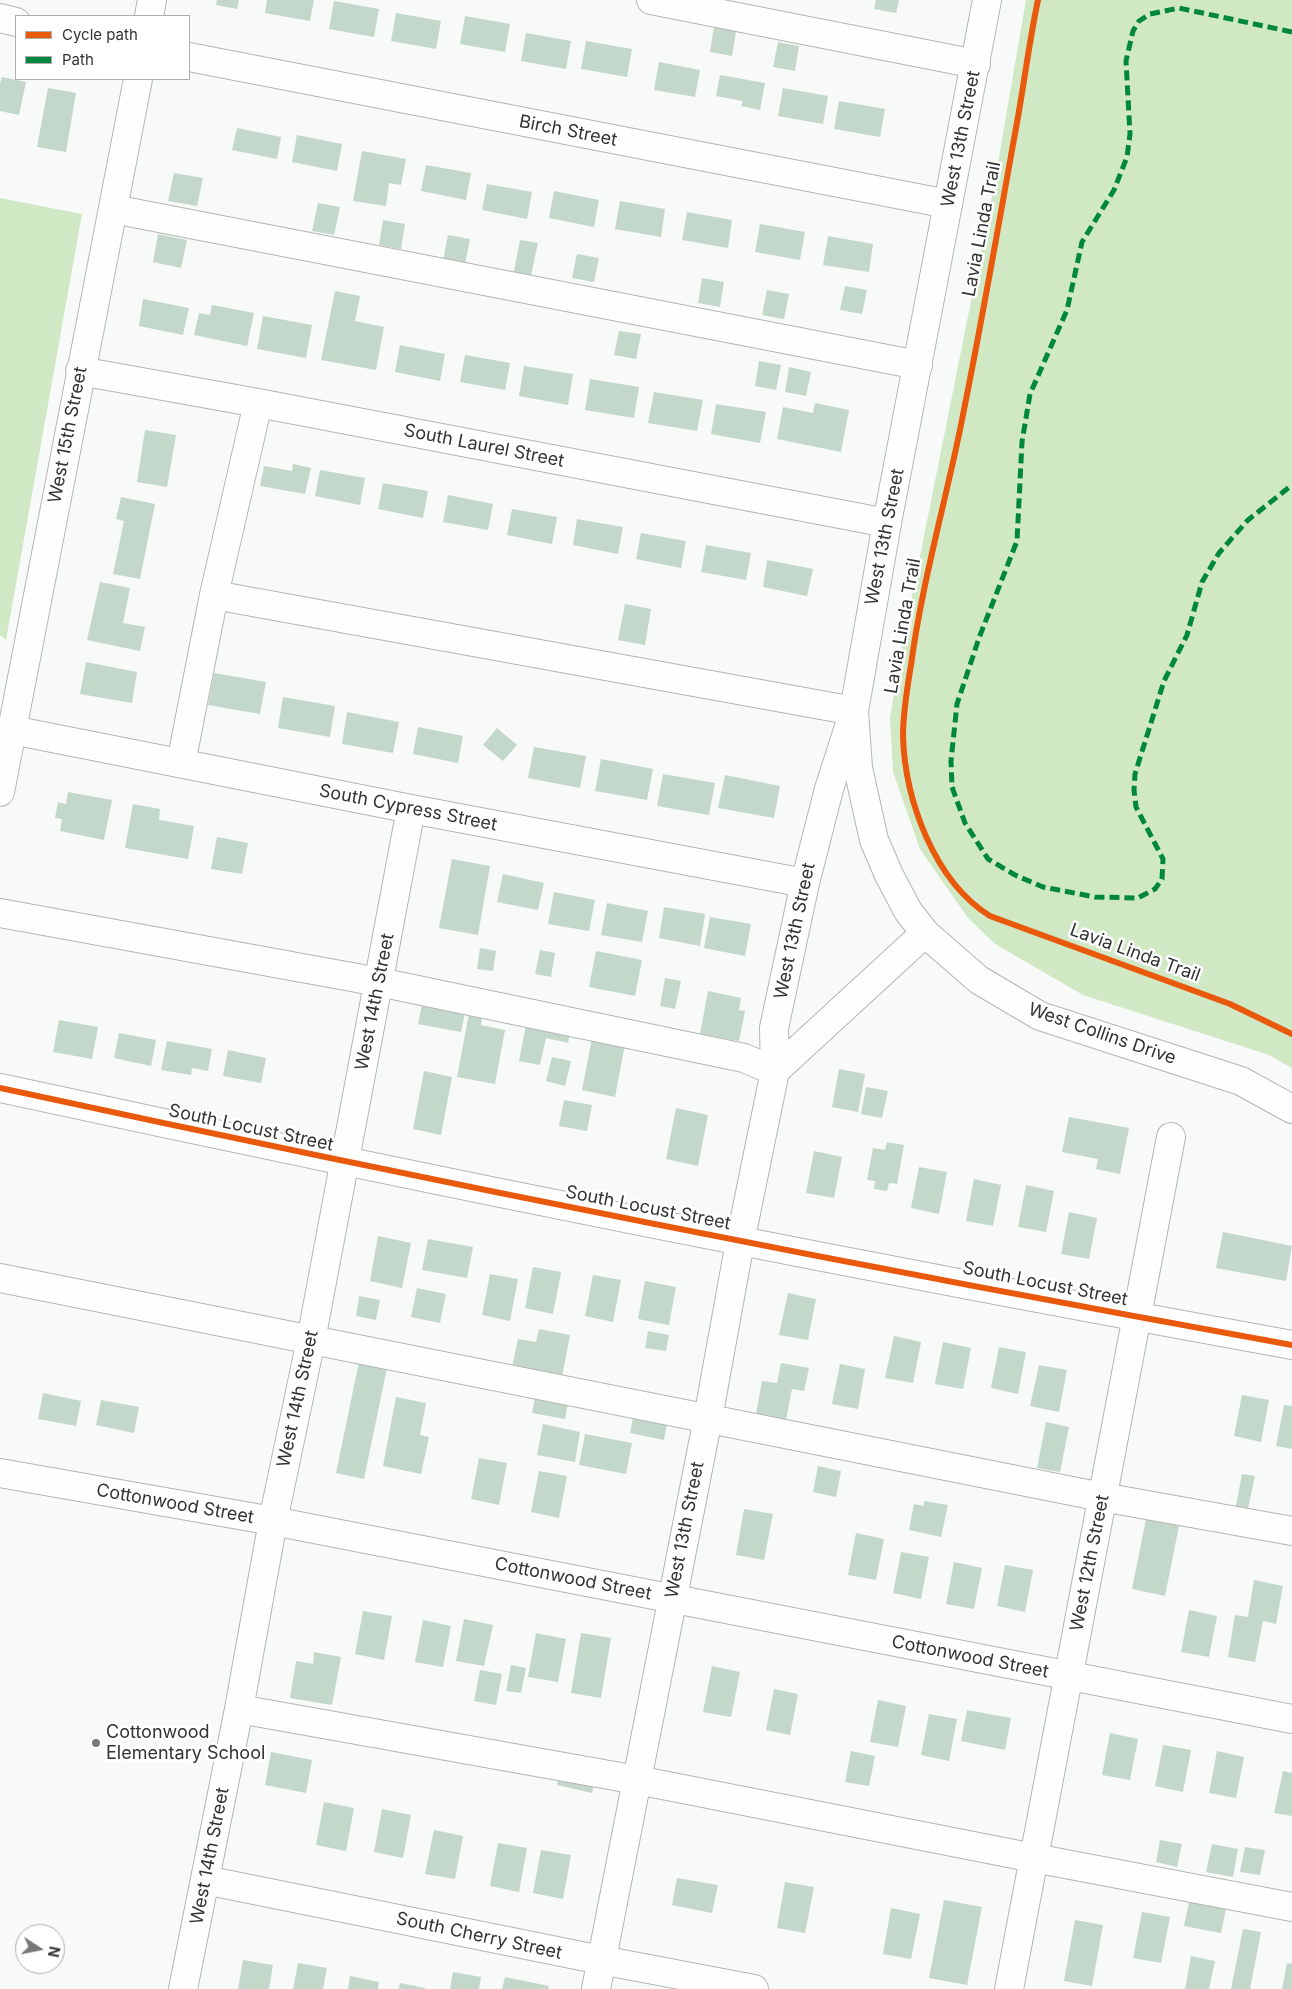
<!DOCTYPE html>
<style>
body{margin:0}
#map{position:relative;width:1292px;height:1989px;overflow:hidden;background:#f7faf9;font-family:Inter,sans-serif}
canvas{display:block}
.legend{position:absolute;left:15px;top:15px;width:175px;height:65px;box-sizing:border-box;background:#fff;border:1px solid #adadad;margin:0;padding:6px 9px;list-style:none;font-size:15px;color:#313332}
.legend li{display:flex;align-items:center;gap:10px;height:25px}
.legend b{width:25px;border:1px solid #adadad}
.north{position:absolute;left:15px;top:1924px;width:50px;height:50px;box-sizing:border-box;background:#fff;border:1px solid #adadad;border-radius:50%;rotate:101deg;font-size:14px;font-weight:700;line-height:20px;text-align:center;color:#313332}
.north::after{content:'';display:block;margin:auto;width:18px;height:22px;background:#767978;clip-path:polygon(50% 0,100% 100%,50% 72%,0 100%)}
</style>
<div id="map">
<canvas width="1292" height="1989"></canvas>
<ul class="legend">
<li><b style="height:6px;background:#e8590c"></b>Cycle path</li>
<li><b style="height:6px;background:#00873e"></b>Path</li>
</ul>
<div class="north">N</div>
</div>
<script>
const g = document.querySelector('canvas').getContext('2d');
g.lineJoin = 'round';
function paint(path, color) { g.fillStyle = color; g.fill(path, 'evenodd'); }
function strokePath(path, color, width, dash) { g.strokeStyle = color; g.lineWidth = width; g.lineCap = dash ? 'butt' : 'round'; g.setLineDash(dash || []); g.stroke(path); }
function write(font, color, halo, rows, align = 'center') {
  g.font = font + ' Inter,sans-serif'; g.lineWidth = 5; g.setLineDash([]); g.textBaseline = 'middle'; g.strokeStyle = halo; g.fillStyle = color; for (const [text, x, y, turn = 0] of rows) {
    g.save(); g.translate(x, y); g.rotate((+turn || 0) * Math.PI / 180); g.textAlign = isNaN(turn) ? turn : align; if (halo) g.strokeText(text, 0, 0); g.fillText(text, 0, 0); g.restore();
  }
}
paint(new Path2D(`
 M1026 0H1292V1068L1269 1055 1083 995 995 944 968 918 920 849 893 772 890 718 902 646 994 186Z
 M0 198 82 214 6 640 0 635Z`), '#d1e8c5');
paint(new Path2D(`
 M217 0H239L237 9 216 5Z
 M267 0H314L310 21 265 13Z
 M876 0H899L896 13 874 9Z
 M334 1 379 9 374 37 329 29Z
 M396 13 441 21 436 49 391 41Z
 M465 16 510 24 505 52 460 44Z
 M714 27 736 31 732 56 710 52Z
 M526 33 571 41 566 69 521 61Z
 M586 41 632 49 627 77 581 69Z
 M778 42 799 46 795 71 773 67Z
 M659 62 700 70 695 97 654 90Z
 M720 75 765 83 760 110 741 106 743 101 716 96Z
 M2 77 26 82 19 115 0 111V83Z
 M48 88 76 93 66 152 37 147Z
 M783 88 828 96 823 124 778 116Z
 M839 101 885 109 880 137 834 129Z
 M237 128 281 137 277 159 232 150Z
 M297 135 342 144 337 171 292 162Z
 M362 151 406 159 401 185 389 183 386 206 353 201Z
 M426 165 471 173 466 200 421 191Z
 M174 173 203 178 197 206 168 201Z
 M487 184 532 192 527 219 482 210Z
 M554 191 599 200 594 227 549 218Z
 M620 201 665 209 661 237 615 229Z
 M318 203 340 207 334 235 312 231Z
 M687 212 732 220 728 248 682 240Z
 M383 220 405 224 401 249 379 245Z
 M760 224 805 232 800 260 755 252Z
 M158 234 187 240 181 268 153 262Z
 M448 235 470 239 465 264 443 260Z
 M828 236 873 244 869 272 823 265Z
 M520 240 538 243 530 280 513 276Z
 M577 254 599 258 594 282 572 278Z
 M702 278 724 282 720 307 698 303Z
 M845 286 867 290 862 314 840 310Z
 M767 290 789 294 784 319 762 315Z
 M335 291 360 296 355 321 384 327 376 370 321 360Z
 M143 299 189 308 183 335 139 326Z
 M212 305 254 313 247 346 194 335 199 313 210 315Z
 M263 316 312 325 306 358 257 349Z
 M619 331 641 334 636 359 614 355Z
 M400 345 445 354 440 381 395 372Z
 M465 355 510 363 505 390 460 382Z
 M759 361 781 365 776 390 755 386Z
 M524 366 573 374 568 405 519 396Z
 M789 367 811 372 806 396 785 392Z
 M590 379 639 387 634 418 585 410Z
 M654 392 703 400 697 431 648 423Z
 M815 403 849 410 841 452 777 439 783 407 813 413Z
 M716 404 766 412 760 443 711 434Z
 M145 430 176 435 167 487 137 482Z
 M293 464 311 468 305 494 260 486 264 466 292 471Z
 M320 470 365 478 360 505 315 496Z
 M383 483 428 491 423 518 378 509Z
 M448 495 493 504 488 530 443 522Z
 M121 497 155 504 140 579 113 574 124 521 116 519Z
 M512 509 557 517 552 544 507 535Z
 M577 519 623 527 618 554 573 545Z
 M641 533 686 541 681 568 636 559Z
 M706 545 751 553 746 580 701 572Z
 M767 560 813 569 807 596 763 587Z
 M100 582 130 588 123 623 145 627 140 651 87 640Z
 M625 604 651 609 645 645 618 640Z
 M86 662 137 672 132 703 80 694Z
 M214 673 266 682 260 714 208 705Z
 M283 697 335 706 330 737 278 728Z
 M347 712 399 722 393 753 342 744Z
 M418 727 463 736 458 763 413 754Z
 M497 728 517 745 503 761 483 745Z
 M534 747 586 756 580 788 528 778Z
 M601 759 653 769 647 800 595 791Z
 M663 774 715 783 709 815 657 806Z
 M725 775 780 786 774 818 718 808Z
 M68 792 112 800 104 840 60 831 62 819 55 818 58 802 66 804Z
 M133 804 160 809 159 820 194 826 188 859 125 848Z
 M217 837 248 843 242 874 211 869Z
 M452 859 490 866 478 935 439 928Z
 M503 874 544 883 538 910 497 902Z
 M554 892 595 900 589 931 548 924Z
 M607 903 648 911 642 942 601 935Z
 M664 907 705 914 700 946 659 938Z
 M710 917 751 924 745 956 704 948Z
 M480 948 496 951 493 971 477 969Z
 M540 950 555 953 551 977 535 974Z
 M596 951 642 960 635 996 589 987Z
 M665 978 681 981 675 1009 660 1006Z
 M708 991 741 998 739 1010 745 1011 739 1041 700 1034Z
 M424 995 467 1003 461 1032 418 1024Z
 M470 1008 483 1011 481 1025 505 1030 495 1084 457 1077Z
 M528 1015 572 1024 568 1043 546 1038 540 1065 519 1061Z
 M59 1020 98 1027 92 1059 53 1052Z
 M594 1028 627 1034 615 1097 582 1090Z
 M119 1033 156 1040 151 1066 114 1058Z
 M167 1041 212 1049 208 1071 192 1068 191 1075 161 1070Z
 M228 1050 266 1058 261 1083 223 1076Z
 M552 1057 571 1061 565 1086 546 1081Z
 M839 1069 865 1074 858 1112 832 1107Z
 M424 1071 452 1077 441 1135 413 1129Z
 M866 1087 888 1091 882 1118 861 1114Z
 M564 1100 592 1105 587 1131 559 1126Z
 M676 1108 708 1115 698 1166 666 1159Z
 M1069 1117 1129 1128 1120 1174 1096 1169 1098 1159 1062 1152Z
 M887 1142 904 1145 897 1184 889 1183 887 1191 874 1189 875 1181 867 1180 873 1148 885 1150Z
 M814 1151 842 1157 834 1198 806 1193Z
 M919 1167 947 1172 939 1214 911 1208Z
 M974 1179 1001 1185 993 1226 966 1221Z
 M1026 1185 1054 1191 1046 1232 1018 1227Z
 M1069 1212 1097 1218 1089 1259 1061 1254Z
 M1223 1232 1292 1246 1286 1281 1216 1268Z
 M378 1236 411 1243 402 1288 370 1281Z
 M428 1239 473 1247 467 1278 422 1270Z
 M533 1267 561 1272 553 1314 525 1308Z
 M490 1274 518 1279 510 1321 482 1315Z
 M593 1275 621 1280 613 1322 585 1316Z
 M645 1281 676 1287 669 1325 638 1319Z
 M417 1288 446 1294 440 1323 411 1317Z
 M788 1293 816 1299 808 1340 779 1335Z
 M359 1296 380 1300 376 1320 356 1316Z
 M539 1329 570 1335 562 1377 512 1367 518 1339 536 1342Z
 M648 1331 669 1335 666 1351 645 1348Z
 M894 1336 921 1342 913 1383 885 1378Z
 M943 1342 971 1348 963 1389 935 1384Z
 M999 1347 1026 1352 1018 1394 991 1388Z
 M360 1357 388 1363 364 1479 336 1473Z
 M781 1363 809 1368 804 1391 792 1389 786 1420 756 1414 762 1381 777 1383Z
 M840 1364 865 1369 858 1409 832 1404Z
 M1039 1365 1067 1370 1059 1412 1030 1406Z
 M43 1393 81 1401 76 1426 38 1419Z
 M1242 1395 1269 1400 1261 1442 1234 1436Z
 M396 1397 426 1403 420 1435 429 1437 421 1474 383 1466Z
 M535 1397 568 1403 565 1419 532 1413Z
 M101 1400 139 1407 134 1433 96 1425Z
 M1284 1405 1292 1406V1449L1276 1446Z
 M635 1408 669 1415 664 1440 630 1433Z
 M1046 1422 1069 1427 1060 1472 1037 1468Z
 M543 1424 580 1432 575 1462 537 1455Z
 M585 1434 632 1443 626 1474 579 1465Z
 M479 1458 507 1463 499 1505 471 1499Z
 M818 1466 841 1471 836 1497 813 1492Z
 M539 1471 567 1476 559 1518 531 1512Z
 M1242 1474 1255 1476 1247 1513 1235 1511Z
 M924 1501 948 1505 941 1537 909 1530 914 1504 924 1506Z
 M744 1509 773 1514 764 1560 736 1555Z
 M1146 1519 1179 1526 1165 1596 1132 1589Z
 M856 1533 884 1539 876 1580 848 1575Z
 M901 1552 929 1557 921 1599 893 1593Z
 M954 1562 982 1568 974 1609 946 1604Z
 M1005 1565 1033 1570 1025 1612 997 1606Z
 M1254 1580 1283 1586 1276 1624 1263 1621 1255 1662 1228 1657 1235 1615 1248 1617Z
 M1189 1610 1217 1616 1209 1657 1181 1652Z
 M363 1611 392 1616 384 1660 355 1654Z
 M464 1619 493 1625 484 1666 456 1661Z
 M423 1620 451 1626 443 1667 415 1662Z
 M536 1633 566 1639 558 1682 528 1677Z
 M581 1633 611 1638 601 1698 571 1693Z
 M314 1652 341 1657 332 1705 290 1698 296 1661 313 1664Z
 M511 1665 526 1668 521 1693 506 1691Z
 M712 1666 740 1672 731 1717 703 1712Z
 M480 1670 502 1674 496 1705 474 1701Z
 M774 1689 798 1694 790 1735 766 1730Z
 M878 1700 906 1706 898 1747 870 1742Z
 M967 1710 1011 1718 1005 1750 961 1741Z
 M929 1714 957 1719 949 1761 921 1755Z
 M1110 1733 1138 1739 1130 1780 1102 1775Z
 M1163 1745 1191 1750 1183 1792 1155 1786Z
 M851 1751 875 1756 869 1786 845 1782Z
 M1217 1751 1244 1757 1236 1798 1209 1793Z
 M271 1752 312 1760 306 1793 265 1785Z
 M560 1770 595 1777 592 1793 557 1785Z
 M1283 1771 1292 1773V1816L1274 1813Z
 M324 1802 354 1808 346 1851 316 1845Z
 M382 1809 411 1815 403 1858 374 1852Z
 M434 1830 463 1836 455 1879 425 1874Z
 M1160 1840 1182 1844 1177 1867 1156 1862Z
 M498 1843 527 1848 519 1892 490 1886Z
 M1212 1844 1238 1849 1233 1877 1206 1872Z
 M1245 1847 1265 1850 1260 1875 1240 1872Z
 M541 1850 571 1855 563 1899 533 1893Z
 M677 1878 718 1885 712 1913 672 1905Z
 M785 1882 814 1887 805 1933 777 1928Z
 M1191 1892 1228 1899 1221 1933 1184 1926Z
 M944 1900 982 1907 967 1985 929 1978Z
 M891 1908 920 1914 911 1959 883 1954Z
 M1142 1912 1170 1917 1161 1963 1133 1958Z
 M1075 1920 1103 1925 1092 1986 1064 1981Z
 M1243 1929 1261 1932 1250 1989H1231Z
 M1191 1956 1215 1961 1209 1989H1185Z
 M243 1960 273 1965 269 1989H238Z
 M298 1963 327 1968 323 1989H293Z
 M1287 1963 1292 1964V1989H1282Z
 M453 1972 481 1977 479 1989H450Z
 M350 1976 379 1982 378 1989H348Z
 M505 1977 549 1986 548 1989H502Z
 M400 1983 425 1988V1989H399Z`), '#c3d7cb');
const minor = new Path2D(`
 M651 0 976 64
 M149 16 152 0
 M0 18 16 22
 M189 57 948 204
 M113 209 918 365
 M80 371 258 403 887 523
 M214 595 854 711 829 789 805 883 774 1028 775 1071 740 1242 708 1418 596 1989
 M12 730 411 809 805 883
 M181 763 214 595 258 403
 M0 792 138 79
 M0 913 379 982 744 1058 775 1071
 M775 1071 925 933
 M0 1088C429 1181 860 1267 1292 1345
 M0 1278 1102 1497 1292 1531
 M0 1473 273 1521 1292 1719
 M239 1709 637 1780 1034 1858 1292 1907
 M205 1880 601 1960 754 1989
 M183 1989 239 1709 273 1521 311 1340 411 809
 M1009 1989 1171 1137`);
const major = new Path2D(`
 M987 0 887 523 854 711 858 768 874 840 889 875 908 911 925 933 979 980 1040 1016 1241 1081 1292 1109`);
strokePath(minor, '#b4b6b6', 30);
strokePath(major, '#b4b6b6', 30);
strokePath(minor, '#fefefe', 28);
strokePath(major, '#fefefe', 28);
strokePath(new Path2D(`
 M1292 32 1179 8 1150 14 1139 21 1133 31 1126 61 1130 134 1127 157 1114 190 1082 242 1067 310 1030 394 1022 442 1017 541 979 638 957 704 951 761 952 787 965 823 988 859 1015 875 1043 887 1095 897 1138 898 1155 889 1162 879 1163 859 1136 807 1134 790 1135 774 1164 681 1187 635 1202 582 1219 553 1248 520 1292 485`), '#00873e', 5, [10, 5]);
strokePath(new Path2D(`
 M1038 0C1029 42 1024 85 1016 128 997 233 979 339 957 444 941 518 921 590 911 665 907 689 903 712 903 736 905 800 934 881 990 916L1230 1004 1292 1034
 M0 1088C429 1181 860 1267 1292 1345`), '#e8590c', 6);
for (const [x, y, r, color] of [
 [96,1743,5,"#767978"]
]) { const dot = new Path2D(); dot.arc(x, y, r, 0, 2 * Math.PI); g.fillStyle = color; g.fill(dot); strokePath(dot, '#fff', 2); }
write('18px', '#313332', '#fff', [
 ["Birch Street",568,131,11],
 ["West 13th Street",961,139,-79],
 ["Lavia Linda Trail",982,229,-79],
 ["West 15th Street",68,435,-79],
 ["South Laurel Street",484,446,11],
 ["West 13th Street",885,537,-79],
 ["Lavia Linda Trail",903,626,-80],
 ["South Cypress Street",408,808,11],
 ["West 13th Street",795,931,-78],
 ["Lavia Linda Trail",1135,953,20],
 ["West 14th Street",375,1002,-79],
 ["West Collins Drive",1102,1034,19],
 ["South Locust Street",251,1128,12],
 ["South Locust Street",648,1208,11],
 ["South Locust Street",1045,1284,11],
 ["West 14th Street",298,1399,-78],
 ["Cottonwood Street",175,1504,10],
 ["West 13th Street",685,1530,-79],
 ["West 12th Street",1090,1563,-79],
 ["Cottonwood Street",573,1579,11],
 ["Cottonwood Street",970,1657,11],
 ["West 14th Street",210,1856,-79],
 ["South Cherry Street",479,1936,12]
]);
write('18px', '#313332', '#fff', [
 ["Cottonwood",106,1733],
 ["Elementary School",106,1754]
], 'left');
</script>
